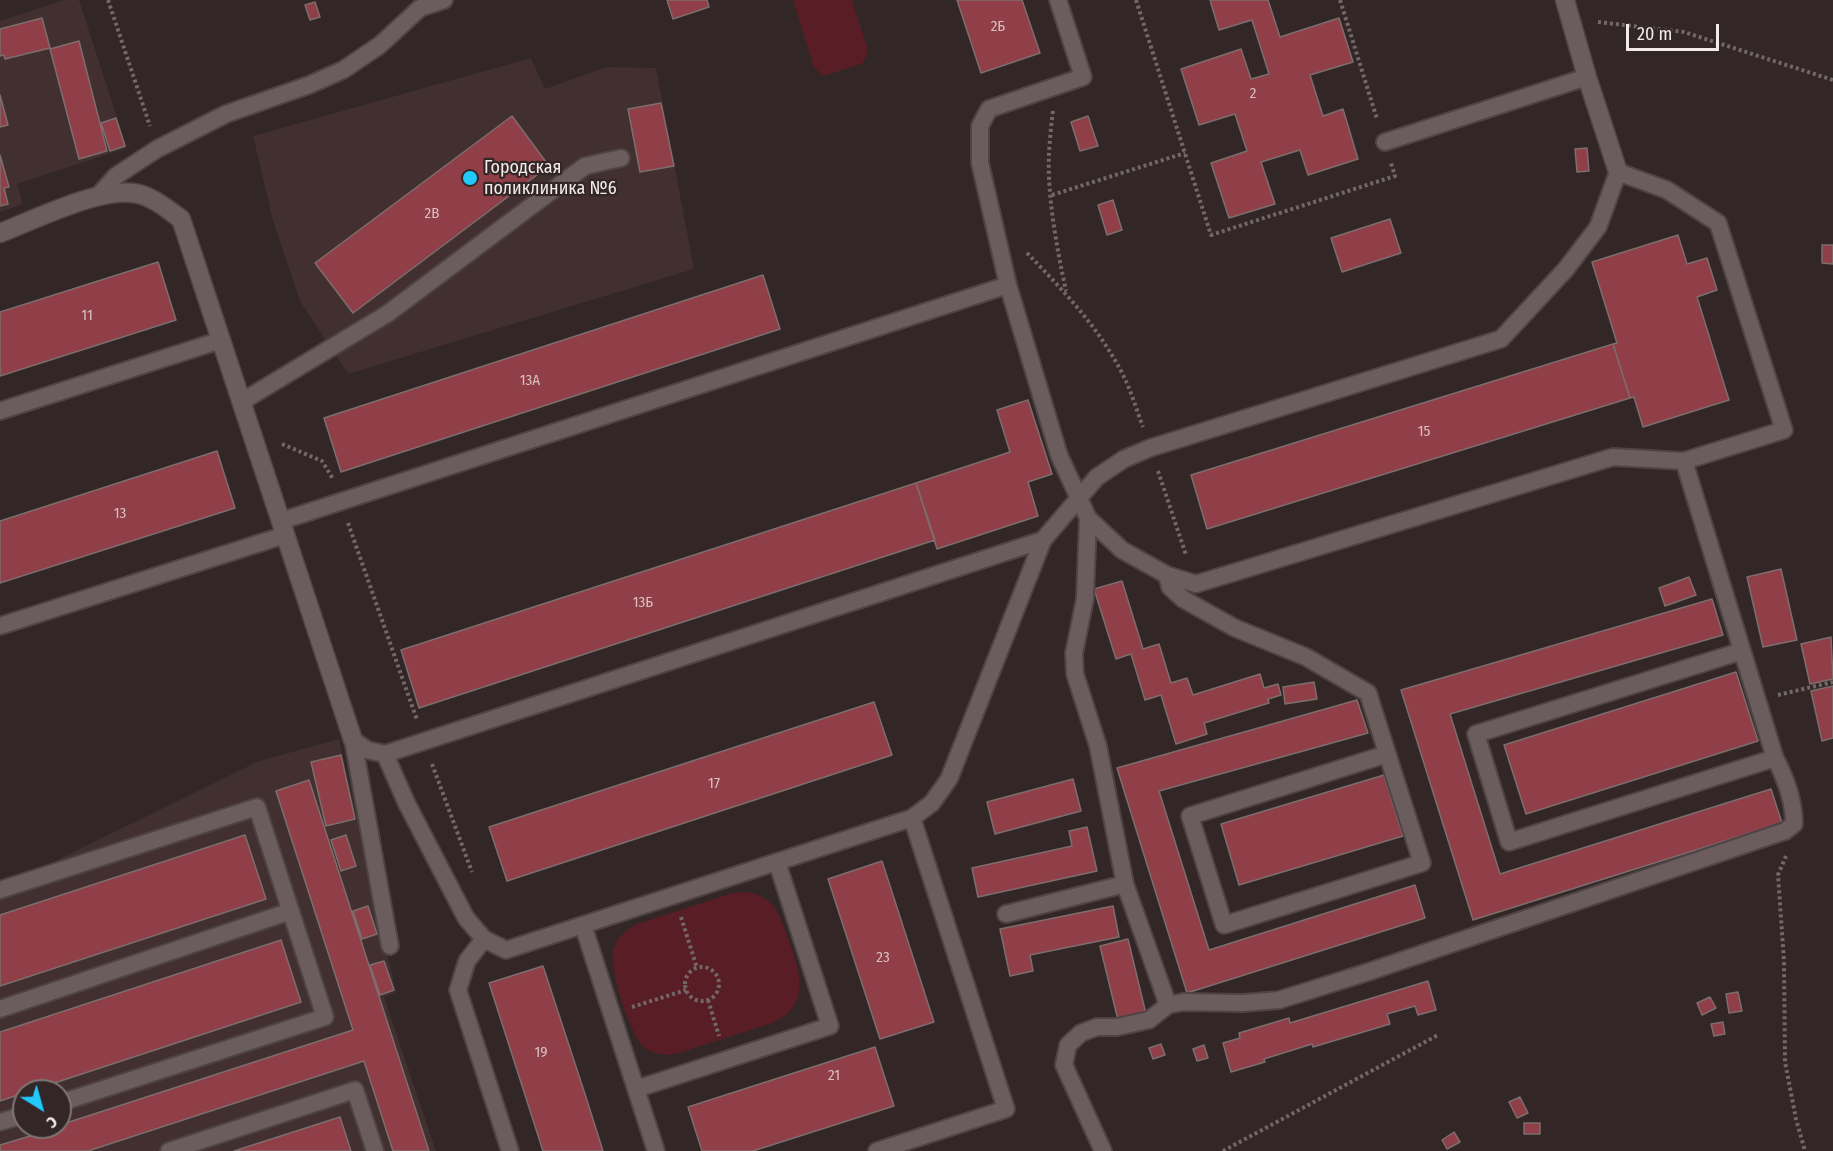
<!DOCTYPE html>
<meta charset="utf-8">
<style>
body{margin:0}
#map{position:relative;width:1833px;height:1151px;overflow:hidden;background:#322626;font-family:"Fira Sans Condensed",sans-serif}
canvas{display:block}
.north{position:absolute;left:12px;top:1079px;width:60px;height:60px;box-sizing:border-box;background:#322626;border:2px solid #7f7575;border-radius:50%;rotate:143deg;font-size:16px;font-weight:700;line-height:24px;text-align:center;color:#f3ebeb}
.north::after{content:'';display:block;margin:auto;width:21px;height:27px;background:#21c9fd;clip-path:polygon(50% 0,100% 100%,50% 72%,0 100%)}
.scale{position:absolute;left:1626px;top:24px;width:93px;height:27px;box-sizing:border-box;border:3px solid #f3ebeb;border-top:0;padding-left:8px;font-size:18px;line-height:21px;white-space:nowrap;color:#f3ebeb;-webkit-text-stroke:4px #322626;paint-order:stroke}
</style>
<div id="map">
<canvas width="1833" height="1151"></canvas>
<div class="north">С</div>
<div class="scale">20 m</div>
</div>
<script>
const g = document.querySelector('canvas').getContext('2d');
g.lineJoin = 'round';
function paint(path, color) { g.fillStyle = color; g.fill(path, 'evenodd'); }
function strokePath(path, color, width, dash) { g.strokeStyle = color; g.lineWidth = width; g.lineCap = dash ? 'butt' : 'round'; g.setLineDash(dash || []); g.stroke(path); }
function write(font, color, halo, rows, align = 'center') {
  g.font = font + ' "Fira Sans Condensed",sans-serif'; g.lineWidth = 4.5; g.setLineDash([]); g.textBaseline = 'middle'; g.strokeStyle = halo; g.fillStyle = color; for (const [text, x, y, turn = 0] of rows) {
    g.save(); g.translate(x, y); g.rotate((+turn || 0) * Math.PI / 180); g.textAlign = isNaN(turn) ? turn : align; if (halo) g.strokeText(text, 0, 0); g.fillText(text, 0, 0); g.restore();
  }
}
paint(new Path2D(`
 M64 0H79L127 148 17 184 23 204 0 212V21Z
 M531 58 545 89 606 67 656 68 694 269 348 374 300 301 273 221 253 136Z
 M339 739 396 992 384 997 436 1151H0V888L259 761ZM24 1091H60V1127H24Z`), '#422f30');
paint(new Path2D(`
 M793 0H852L868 51 863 63 824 76 814 68Z
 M745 892C762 894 772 901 780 917 792 953 820 1000 775 1022L679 1053C667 1056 654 1055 644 1047 630 1035 609 968 613 951 616 938 626 930 637 924L733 893Z`), '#591e25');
const building = new Path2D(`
 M667 0H707L709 7 673 19Z
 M957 0H1022L1040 53 981 73Z
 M1210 0H1268L1280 37 1339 18 1353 62 1310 75 1323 116 1343 109 1358 159 1308 175 1300 150 1261 162 1275 204 1229 218 1211 163 1247 151 1235 114 1199 125 1181 69 1241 49 1251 79 1269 74 1252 20 1219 30Z
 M315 2 320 17 310 20 305 5Z
 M42 18 50 48 5 59 4 55 0 56V29Z
 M79 41 107 151 79 159 50 49Z
 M0 95 8 125 0 127Z
 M661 103 674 166 640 172 628 109Z
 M512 116 549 166 353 313 315 263Z
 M1088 116 1098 146 1080 151 1071 122Z
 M116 118 125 146 110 151 101 123Z
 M1587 148 1589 171 1577 172 1575 149Z
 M0 155 9 187 4 188 8 204 0 206Z
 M1113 200 1122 230 1107 235 1098 205Z
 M1390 219 1401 253 1342 272 1331 238Z
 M1678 235 1687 264 1707 258 1717 290 1697 297 1729 400 1643 427 1634 397 1630 398 1613 344 1617 343 1592 262Z
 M1822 245H1833V264L1822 263Z
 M158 262 176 320 0 376V312Z
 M763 275 780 329 341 472 324 418Z
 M1613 344 1630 398 1207 529 1191 475Z
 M1028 400 1052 474 1028 482 1038 516 937 549 916 483 1010 452 997 410Z
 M217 451 235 508 0 583V521Z
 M916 483 935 540 419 708 401 650Z
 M1781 569 1797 640 1763 647 1747 577Z
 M1689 577 1696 595 1665 606 1659 588Z
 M1122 581 1143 649 1159 644 1171 683 1187 678 1193 695 1260 674 1264 688 1278 684 1281 695 1268 699 1269 703 1204 723 1207 734 1176 744 1161 695 1145 700 1131 654 1116 659 1094 589Z
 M1712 599 1723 635 1450 714 1500 874 1771 789 1782 823 1473 920 1401 690Z
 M1831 637 1833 679 1810 684 1801 644Z
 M1736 672 1758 741 1526 814 1504 745Z
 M1314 682 1317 699 1285 704 1283 687Z
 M1833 686V738L1822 741 1811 691Z
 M1357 700 1368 733 1159 791 1209 950 1415 885 1425 918 1187 993 1117 768Z
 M874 702 892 755 507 881 489 827Z
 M341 755 355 819 326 826 311 762Z
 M1384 775 1403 836 1239 885 1221 824Z
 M1073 779 1081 811 995 834 987 802Z
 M309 780 429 1151H393L364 1061 88 1151H0V1145L60 1127V1125L353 1030 276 791Z
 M1087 827 1097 871 978 897 972 868 1072 846 1069 831Z
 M245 835 266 899 0 986V915Z
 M346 835 356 866 341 871 331 840Z
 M882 861 934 1022 880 1039 828 879Z
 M368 906 377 934 362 939 353 911Z
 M1113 906 1119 937 1030 955 1033 971 1010 976 1000 929Z
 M1128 939 1146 1014 1118 1020 1100 946Z
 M281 940 301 1002 30 1091H24V1093L0 1101V1032Z
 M384 961 394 990 380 995 370 965Z
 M543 966 584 1091 603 1151H543L489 983Z
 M1428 981 1436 1010 1418 1015 1415 1006 1387 1014 1390 1024 1313 1047 1312 1044 1264 1059 1265 1062 1231 1072 1223 1043 1240 1038 1239 1033 1289 1018 1290 1023Z
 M1738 992 1742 1011 1729 1013 1726 994Z
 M1710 997 1716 1008 1702 1015 1697 1003Z
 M1723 1022 1725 1034 1714 1036 1711 1024Z
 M1161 1044 1165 1055 1153 1059 1149 1048Z
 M1204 1045 1208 1058 1197 1061 1193 1049Z
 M875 1047 894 1106 753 1151H702L688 1107Z
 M1520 1097 1528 1113 1517 1118 1509 1102Z
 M340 1117 351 1151H234Z
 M1524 1123H1540V1134H1524Z
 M1454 1132 1460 1142 1447 1149 1442 1140Z`);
paint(building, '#903e47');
strokePath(building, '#7d6e6e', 1.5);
const lane = new Path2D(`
 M1058 0 1083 77 989 109 980 126V163L1008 285 1059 455 1088 518 1122 550 1167 575 1196 584 1613 457 1684 461
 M1385 142 1587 77
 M99 195 116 176 157 149 226 114 309 85 343 70 380 45 420 8 444 0
 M241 402 387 314 585 166 621 158
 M0 411 221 340
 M1088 518 1085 599 1074 653 1075 674 1098 746 1125 884 1168 1005
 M281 521 1008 285
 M1167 575 1170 587 1183 599 1235 628 1306 657 1368 693 1422 863 1224 925 1190 816 1387 754
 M0 626 285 535
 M1742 651 1476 734 1509 842 1775 758
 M353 740 367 750 385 754 406 802 466 918 484 939 506 950 912 818 932 803 949 779 1043 540 1097 477 1124 459 1150 448 1501 339 1566 269 1598 227 1618 172 1667 190 1718 223 1784 430 1684 461 1775 758C1786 779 1794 800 1794 824L1785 831 1365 973 1279 1000 1243 1003 1183 1002 1168 1005 1149 1020 1117 1027H1097L1081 1033 1068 1045 1064 1065 1103 1151
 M353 740 390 946
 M385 754 1043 540
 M0 890 257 807 325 1017 60 1103
 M1006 914 1125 884
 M583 925 656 1151
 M484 939 467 961 458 990 510 1151
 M0 1009 291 911
 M636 1089 830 1026 777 862
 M0 1122 24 1115
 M169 1151 355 1090 375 1151
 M877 1151 1006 1109 912 818`);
const street = new Path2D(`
 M1565 0 1587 77 1618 172
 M0 233C34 220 98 188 133 193 151 195 167 209 181 219L353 740`);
strokePath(lane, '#4e4444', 20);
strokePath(street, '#4e4444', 21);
strokePath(new Path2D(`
 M108 0 150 126
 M1136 0 1211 235 1395 176 1391 163
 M1340 0 1377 119
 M1598 22 1684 32 1833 80
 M1053 111C1051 125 1050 139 1049 153 1047 196 1057 249 1066 291
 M1052 195 1185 153
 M1027 253C1064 291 1102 331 1125 379 1132 394 1137 411 1143 427
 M282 444 322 461 333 479
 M1158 471 1186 555
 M348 523 417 720
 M1778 695 1833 682
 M432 764 472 872
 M1786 856 1778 875 1784 961 1785 1062 1796 1119 1805 1151
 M681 917 697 968
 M685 984a17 17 0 1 1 34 0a17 17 0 1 1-34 0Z
 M708 1000 719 1036
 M632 1007 686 990
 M1223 1151 1438 1035`), '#726868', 4, [3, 3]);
strokePath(lane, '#6b5c5d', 16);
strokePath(street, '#6b5c5d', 18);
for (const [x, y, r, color] of [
 [470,178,8,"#21c9fd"]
]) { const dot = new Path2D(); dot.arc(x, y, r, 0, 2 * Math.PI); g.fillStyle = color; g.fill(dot); strokePath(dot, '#322626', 2); }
write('15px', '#dac0c2', null, [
 ["2Б",998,27],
 ["2",1253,94],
 ["2В",432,214],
 ["11",87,316],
 ["13А",530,381],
 ["15",1424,432],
 ["13",120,514],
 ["13Б",643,603],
 ["17",714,784],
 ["23",883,958],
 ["19",541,1053],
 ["21",834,1076]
]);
write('18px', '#f3ebeb', '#322626', [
 ["Городская",484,168],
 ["поликлиника №6",484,189]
], 'left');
</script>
